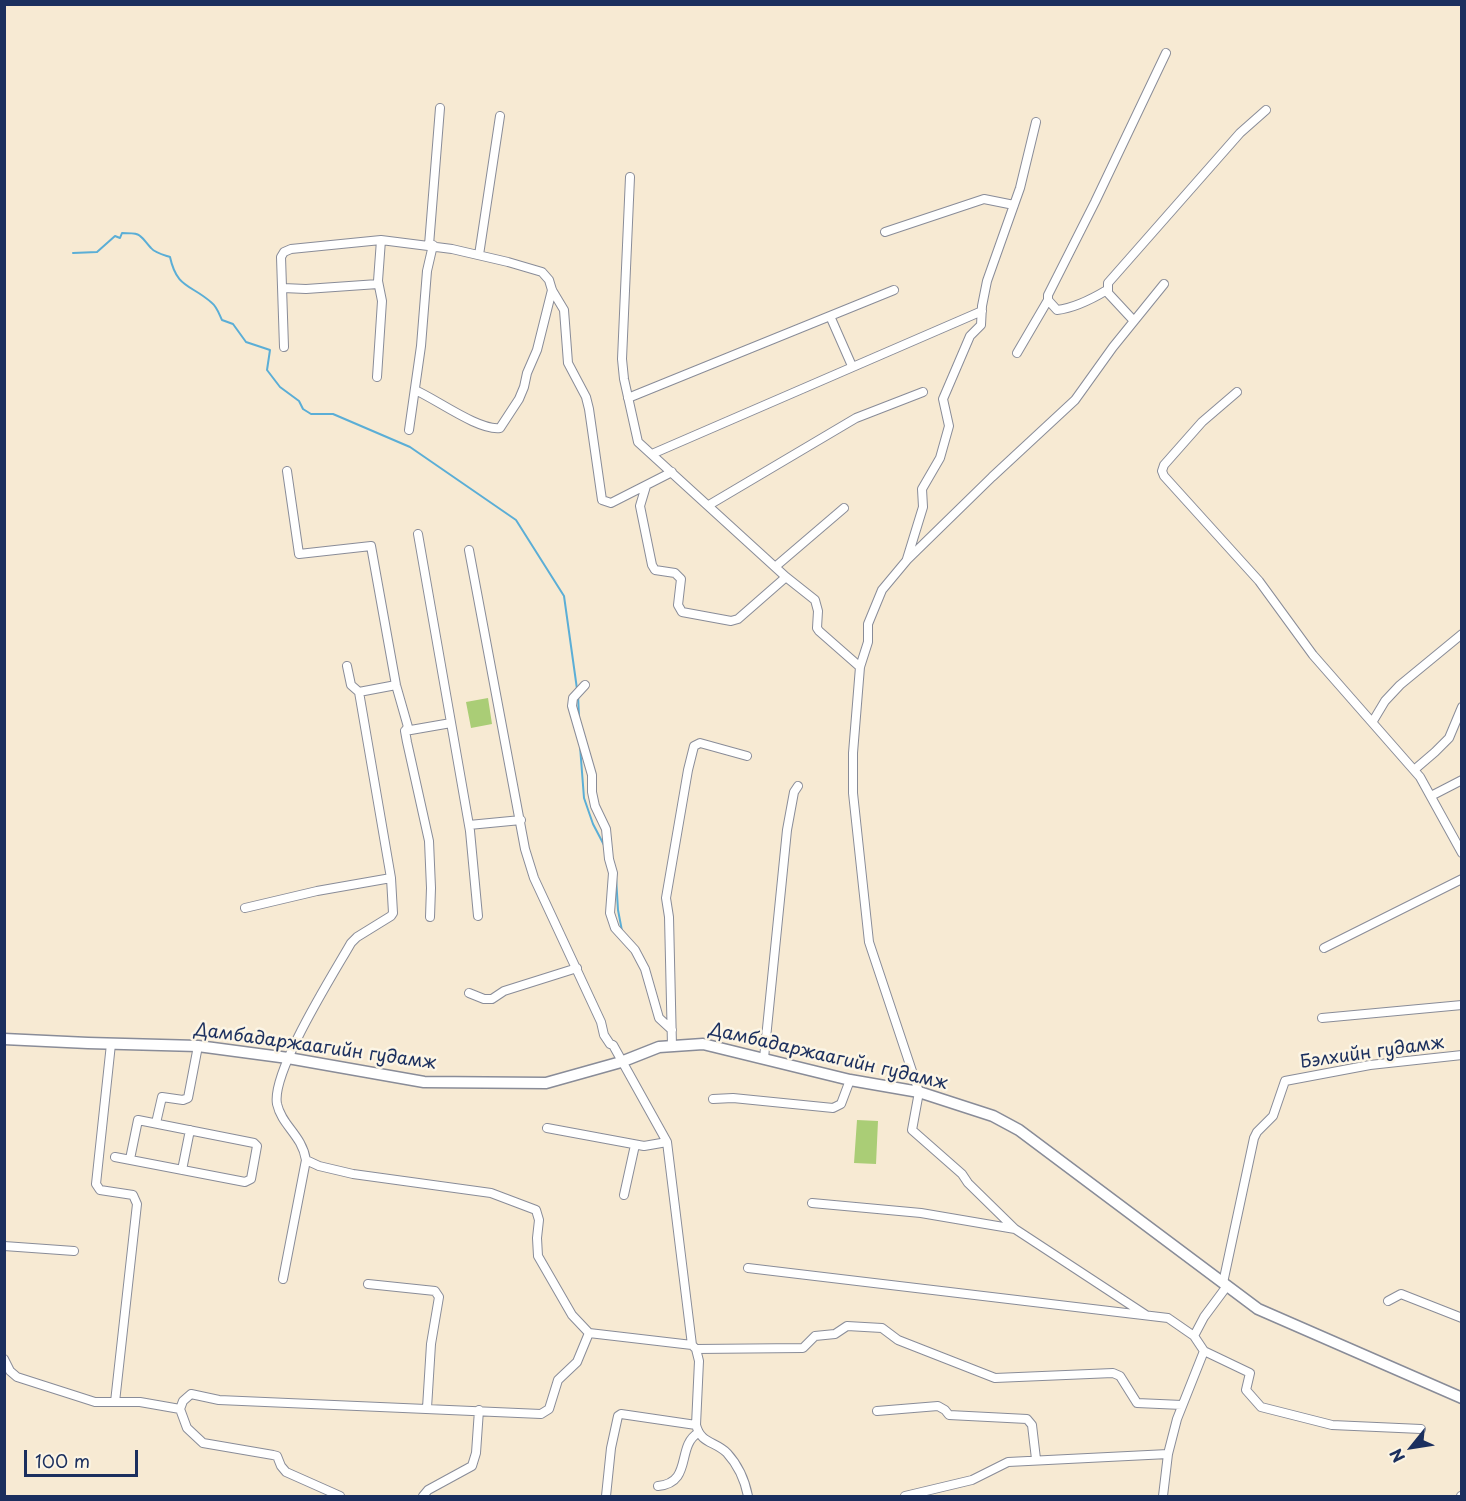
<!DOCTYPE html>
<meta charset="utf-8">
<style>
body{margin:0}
#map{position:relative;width:1466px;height:1501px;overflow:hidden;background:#f7ead3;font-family:"Playpen Sans",sans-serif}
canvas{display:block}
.frame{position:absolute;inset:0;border:6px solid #1b2f5e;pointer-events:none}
.north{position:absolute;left:1382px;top:1417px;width:60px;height:60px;-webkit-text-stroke:4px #fcf5e5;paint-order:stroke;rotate:240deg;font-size:16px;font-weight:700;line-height:24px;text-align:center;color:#1b2f5e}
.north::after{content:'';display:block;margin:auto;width:21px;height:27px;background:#1b2f5e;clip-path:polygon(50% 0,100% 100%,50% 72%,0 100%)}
.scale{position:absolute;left:24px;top:1450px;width:114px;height:27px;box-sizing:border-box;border:3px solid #1b2f5e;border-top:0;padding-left:8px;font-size:18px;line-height:21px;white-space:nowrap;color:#1b2f5e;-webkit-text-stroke:4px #fcf5e5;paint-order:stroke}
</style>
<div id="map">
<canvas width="1466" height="1501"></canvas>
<div class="frame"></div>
<div class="north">N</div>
<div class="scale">100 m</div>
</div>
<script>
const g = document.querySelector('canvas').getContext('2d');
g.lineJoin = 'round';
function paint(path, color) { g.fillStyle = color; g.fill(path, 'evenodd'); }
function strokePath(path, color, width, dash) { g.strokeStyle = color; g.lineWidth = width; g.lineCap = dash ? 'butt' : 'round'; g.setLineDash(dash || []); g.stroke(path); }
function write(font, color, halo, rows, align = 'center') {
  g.font = font + ' "Playpen Sans",sans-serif'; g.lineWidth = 5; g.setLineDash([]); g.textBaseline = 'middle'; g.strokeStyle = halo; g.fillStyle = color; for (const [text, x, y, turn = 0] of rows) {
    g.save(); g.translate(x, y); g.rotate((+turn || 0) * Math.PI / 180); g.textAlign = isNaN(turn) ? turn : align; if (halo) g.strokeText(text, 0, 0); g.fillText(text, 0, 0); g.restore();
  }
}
paint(new Path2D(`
 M488 698 492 724 471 728 466 702Z
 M857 1120 878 1121 876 1164 854 1163Z`), '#aacd76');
strokePath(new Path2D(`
 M73 253 97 252 115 236 120 238 122 233C143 233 139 235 151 248 155 253 164 255 170 257 177 289 191 284 212 303 217 307 219 314 222 320L233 324 246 342 270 350 267 370 280 387 299 401 303 409 311 414H333L410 447 516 520 564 596 577 689
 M578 695 579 716
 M580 746 584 798 593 824 605 847
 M616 877 618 910 622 931`), '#5baed6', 2);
const street = new Path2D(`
 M630 177 622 359 624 379 638 442 786 577 815 600 818 611 817 628 819 631 860 667
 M885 232 984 199 1014 205
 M429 245 440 108
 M479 255 500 116
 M283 288 306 289 378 284
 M1107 290C1092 299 1075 308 1057 310L1048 300V295L1095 202 1166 53
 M830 316 852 366
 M1134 321 1108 293V283L1240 133 1266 110
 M284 347 281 257 284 252 291 249 381 240 452 249 508 262 542 272 549 280 552 290 564 310 568 363 586 397 589 409 602 500 611 503 672 472
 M1017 353 1048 300
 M377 377 382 301 378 281 381 240
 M415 390C436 399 479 431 500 428L519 399 524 387 527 373 537 350 552 290
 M1237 392 1202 422 1164 465 1162 471 1164 476 1259 581 1313 655 1420 777 1462 853
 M628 398 894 290
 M409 430 421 346 427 271 433 245
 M652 454 982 311
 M287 471 299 554 371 546 396 685 408 727 405 731 407 742 429 841 431 888 430 917
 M646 486 640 506 652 565 655 570 675 573 681 579 678 605 682 612 731 621 738 619 786 577
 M709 505 856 418 923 392
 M418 534 470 831 478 916
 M469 550 525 849 534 878 601 1022 604 1035 610 1044 613 1045 667 1142 692 1345
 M907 559 923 507 922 489 940 458 949 426 943 399 970 336 981 325 982 306 987 281 1020 188 1036 122
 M775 567 844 508
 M347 666 351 685 359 692 396 685
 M585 685 573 698 572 706 592 775V792L595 806 606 829 609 859 613 873 610 913 615 928 635 950 645 969 659 1018 672 1030
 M1373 721 1385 701 1400 685 1462 634
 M405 731 451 723
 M1414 770 1435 752 1449 738 1462 707
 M1431 796 1462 780
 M469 825 521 820
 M245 908 317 891 391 878
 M1324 948 1462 879
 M469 993 484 999H492L504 991 577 968
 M1322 1018 1462 1005
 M111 1044 96 1184 100 1190 133 1195 137 1204 115 1402
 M672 1046 669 917 666 898 688 770 694 746 700 743 747 756
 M764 1058 787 830 794 792 798 786
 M713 1099 733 1098 833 1108 841 1104 850 1080
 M156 1123 162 1097 183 1100 188 1098 198 1046
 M547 1128 644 1146 667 1142
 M115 1157 245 1182 251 1179 257 1146 254 1143 138 1120 130 1159
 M306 1160 319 1166 353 1174 491 1193 536 1210 539 1220 537 1238 538 1256 572 1315 589 1333 692 1345 696 1349 803 1348 815 1336 835 1334 847 1326 882 1328 898 1340 995 1378 1113 1373 1120 1376 1137 1403 1182 1405
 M182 1170 190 1130
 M624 1195 635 1145
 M812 1203 921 1213 1015 1229 1146 1315
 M1015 1229 968 1183 962 1174 912 1130 919 1092 869 942 853 793V753L860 667 868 642V624L882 590 907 560 992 477 1075 400 1113 347 1164 284
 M4 1246 74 1251
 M748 1268 1168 1318 1194 1336
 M283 1279 306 1160C302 1135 282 1126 277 1104 271 1072 334 973 351 943L357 937 391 916 393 913 391 878 359 692
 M1223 1283 1254 1138 1257 1132 1273 1116 1285 1081 1370 1065 1462 1055
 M368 1284 435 1291 439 1297 431 1344 427 1408
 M1388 1301 1401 1294 1462 1318
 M696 1349 699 1361 696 1425C701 1444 715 1441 727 1453 738 1465 745 1481 748 1496
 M1204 1351 1250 1373 1246 1390 1261 1407 1332 1425 1421 1429
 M4 1359 10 1371 17 1377 95 1402H140L180 1409 183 1401 191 1394 219 1400 541 1414 549 1409 558 1380 577 1362 589 1333
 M180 1409 187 1428 203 1443 273 1455 277 1456 281 1466 286 1472 340 1496
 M877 1411 938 1406 945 1410 949 1415 1027 1419 1032 1425 1036 1459
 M658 1486C693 1483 676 1446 698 1433
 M423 1496 428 1490 472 1466 476 1453 479 1410
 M606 1496 611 1448 618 1416 621 1414 696 1425
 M905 1496 972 1480 1008 1462 1168 1454 1177 1419 1204 1351 1194 1336 1204 1317 1227 1286
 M1163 1496 1168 1454
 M1461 1496H1462`);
const secondary = new Path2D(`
 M4 1039 88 1043 198 1046 288 1058 424 1082 546 1083 621 1062 659 1047 703 1044 850 1080 919 1092 993 1116 1019 1130 1258 1309 1462 1398`);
strokePath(street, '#898c98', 10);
strokePath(secondary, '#898c98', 13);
strokePath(street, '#fff', 8);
strokePath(secondary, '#fff', 10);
write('18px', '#1b2f5e', '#fcf5e5', [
 ["Дамбадаржаагийн гудамж",315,1047,8],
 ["Бэлхийн гудамж",1372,1053,-8],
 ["Дамбадаржаагийн гудамж",828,1057,13]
]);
</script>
